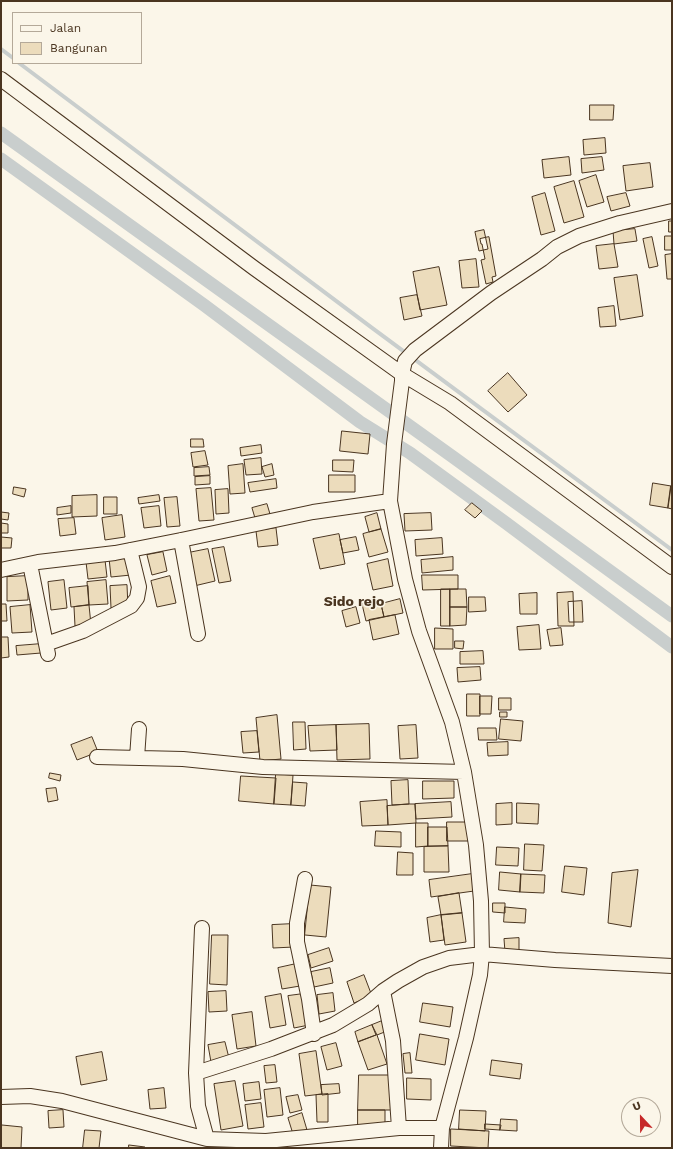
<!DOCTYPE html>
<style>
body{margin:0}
#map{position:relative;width:673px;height:1149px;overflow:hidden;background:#fbf6e9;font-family:"Work Sans",sans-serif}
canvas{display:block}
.frame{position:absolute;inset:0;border:2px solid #4a3520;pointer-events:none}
.legend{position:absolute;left:12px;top:12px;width:130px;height:52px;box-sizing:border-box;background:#fbf6e9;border:1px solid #b4a999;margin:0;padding:5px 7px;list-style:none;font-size:12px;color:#4a3520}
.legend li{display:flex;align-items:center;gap:8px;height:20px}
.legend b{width:20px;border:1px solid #b4a999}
.north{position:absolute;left:621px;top:1097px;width:40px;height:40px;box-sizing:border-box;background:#fbf6e9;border:1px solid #b4a999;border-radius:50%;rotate:338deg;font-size:11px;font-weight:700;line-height:16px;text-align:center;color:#4a3520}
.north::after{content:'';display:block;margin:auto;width:14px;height:18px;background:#c62828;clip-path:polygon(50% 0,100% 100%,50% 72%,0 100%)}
</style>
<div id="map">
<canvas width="673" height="1149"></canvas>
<div class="frame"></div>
<ul class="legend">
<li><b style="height:5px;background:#fbf6e9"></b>Jalan</li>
<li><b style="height:11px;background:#ecdcbc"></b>Bangunan</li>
</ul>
<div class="north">U</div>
</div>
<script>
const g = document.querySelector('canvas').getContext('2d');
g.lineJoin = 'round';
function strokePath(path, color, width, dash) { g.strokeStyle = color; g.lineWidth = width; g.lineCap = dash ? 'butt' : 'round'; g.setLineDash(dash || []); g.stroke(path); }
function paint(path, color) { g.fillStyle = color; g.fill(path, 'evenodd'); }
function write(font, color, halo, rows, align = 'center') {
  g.font = font + ' "Work Sans",sans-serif'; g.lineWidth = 3; g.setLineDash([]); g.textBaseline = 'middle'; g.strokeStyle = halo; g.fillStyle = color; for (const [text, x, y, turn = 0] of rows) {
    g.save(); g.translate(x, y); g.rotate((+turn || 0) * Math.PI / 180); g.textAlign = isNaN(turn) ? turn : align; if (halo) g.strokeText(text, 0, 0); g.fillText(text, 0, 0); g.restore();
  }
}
strokePath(new Path2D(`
 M1 49 13 58
 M19 63C236 227 453 389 672 550`), '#c9cecd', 4);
strokePath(new Path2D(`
 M1 133 453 457 672 616
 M1 159 204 305 360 422 410 453 506 523 672 647`), '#c9cecd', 13);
const building = new Path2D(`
 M590 105H614L613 120H590Z
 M605 138 606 153 584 155 583 140Z
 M569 157 571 175 544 178 542 160Z
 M602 157 604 170 582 173 581 159Z
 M650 163 653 187 626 191 623 166Z
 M596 175 604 202 587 207 579 181Z
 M574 181 584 217 564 223 554 187Z
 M545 193 555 231 541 235 532 197Z
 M626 193 630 206 611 211 607 197Z
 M669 221H672V232H669Z
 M635 229 637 241 614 244 613 231Z
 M484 230 488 249 479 251 475 232Z
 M665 236H672V250H665Z
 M489 237 496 276 492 277 493 282 486 284 481 260 485 259 482 244H481L480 239Z
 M652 237 658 266 649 268 643 239Z
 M614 244 618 267 599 269 596 246Z
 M672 254V279H667L665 255Z
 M476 259 479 287 462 288 459 261Z
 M439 267 447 305 420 310 413 272Z
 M637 275 643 316 620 320 614 278Z
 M417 295 422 316 404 320 400 298Z
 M614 306 616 326 600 327 598 308Z
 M508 373 527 395 508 412 488 391Z
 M342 431 370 434 368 454 340 451Z
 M191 439H203L204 447H191Z
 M261 445 262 453 241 456 240 448Z
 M205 451 208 465 193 467 191 453Z
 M261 458 262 474 246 475 244 460Z
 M333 460H354L353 472 333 471Z
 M243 464 245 493 230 494 228 466Z
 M272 464 274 475 265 477 262 467Z
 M209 467 210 475 194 476V468Z
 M329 475H355V492H329Z
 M210 476V484L195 485V477Z
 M276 479 277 488 250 492 248 483Z
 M653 483 671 486 668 508 650 505Z
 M671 486H672V509L668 508Z
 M14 487 26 489 24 497 13 494Z
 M211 488 214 520 199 521 196 489Z
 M228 489 229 513 216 514 215 490Z
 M97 495V516L72 517V496Z
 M159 495 160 501 139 504 138 498Z
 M104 497H117V514H104Z
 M177 497 180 526 167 527 164 498Z
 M472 503 482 511 475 518 465 510Z
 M267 504 270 514 255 518 252 508Z
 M71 506V513L57 515V508Z
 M159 506 161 526 144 528 141 508Z
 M1 512 9 513 8 520 1 519Z
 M377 513 381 529 369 532 365 517Z
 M431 513 432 530 405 531 404 514Z
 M122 515 125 537 105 540 102 518Z
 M74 518 76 534 60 536 58 519Z
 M1 523 8 524V533H1Z
 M276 528 278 545 258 547 256 531Z
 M381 529 388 552 369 557 363 534Z
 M339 534 345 564 320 569 313 539Z
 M1 537 12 538 11 548H1Z
 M356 537 359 550 343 553 340 540Z
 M442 538 443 554 416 556 415 540Z
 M224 547 231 581 219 583 212 549Z
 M208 549 215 581 194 586 188 553Z
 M163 552 167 571 152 575 147 555Z
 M129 556 131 575 111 577 109 558Z
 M453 557V570L422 573 421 560Z
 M388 559 393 586 373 590 367 564Z
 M105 560 107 577 88 579 86 562Z
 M422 575H458V589L423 590Z
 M28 576V600L7 601V577Z
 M170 576 176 603 157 607 151 581Z
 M64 580 67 608 51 610 48 582Z
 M106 580 108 604 89 605 87 582Z
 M127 585 128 607 111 608 110 586Z
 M88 586 89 605 71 607 69 588Z
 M441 589H450V626H441Z
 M450 589H466L467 607H450Z
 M573 592 574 626H558L557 593Z
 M537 593V614H520L519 594Z
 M469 597H485L486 611 469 612Z
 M400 599 403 613 384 617 381 604Z
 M380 600 384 617 366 621 362 604Z
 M582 601 583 622H569L568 602Z
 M1 604H6L7 621H1Z
 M30 605 32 632 12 633 10 607Z
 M89 605 91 625 75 626 74 607Z
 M356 607 360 623 346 627 342 611Z
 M450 607H467L466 625 450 626Z
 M395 615 399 634 373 640 369 620Z
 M539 625 541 649 519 650 517 627Z
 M435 628 453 629V649H435Z
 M561 628 563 645 550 646 547 630Z
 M1 637H8L9 657 1 658Z
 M455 641H464L463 649 455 648Z
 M41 644V653L17 655 16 646Z
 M483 651 484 664H460V652Z
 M480 667 481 680 458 682 457 668Z
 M467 694H480V716H467Z
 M480 696H492L491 714H480Z
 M499 698H511V710H499Z
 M500 712H507V717H500Z
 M277 715 281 759 260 761 256 718Z
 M501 719 523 721 521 741 499 739Z
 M293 722H305L306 749 294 750Z
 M369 724 370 759 337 760 336 725Z
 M336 725 337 750 310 751 308 726Z
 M416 725 418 758 400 759 398 726Z
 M478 728H496L497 740H479Z
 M257 731 259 752 243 753 241 732Z
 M92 737 98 752 77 760 71 745Z
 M508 742V755L488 756 487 743Z
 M50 773 61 775 60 781 49 778Z
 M276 774 293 775 291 805 274 804Z
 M241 776 276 778 274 804 239 801Z
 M408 780 409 804 392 805 391 781Z
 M423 781H454V798L423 799Z
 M293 782 307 783 305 806 291 805Z
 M56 788 58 800 48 802 46 789Z
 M387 800 388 825 362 826 360 802Z
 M451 802 452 817 416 819 415 804Z
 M512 803V824L496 825V804Z
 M517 803 539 804 538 824 517 823Z
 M409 804H415L416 823 388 825 387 806Z
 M447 822H469V841H447Z
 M416 823H428V846L416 847Z
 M428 827H447L448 846H428Z
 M376 831 401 832V847L375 846Z
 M525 844 544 845 542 871 524 870Z
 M448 846 449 872H424V847Z
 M497 847 519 848 518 866 496 865Z
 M398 852 413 853V875H397Z
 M565 866 587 868 584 895 562 892Z
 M638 870 631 927 608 923 612 873Z
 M500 872 521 874 520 892 499 890Z
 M472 874 474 891 431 897 429 880Z
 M521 874 545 875 544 893 520 892Z
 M310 885 331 887 326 937 305 935Z
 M459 893 462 913 441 915 438 897Z
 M493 903H505V913L493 912Z
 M505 907 526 909 525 923 504 922Z
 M462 913 466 942 445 945 441 915Z
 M441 915 444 940 430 942 427 918Z
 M293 924 294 947 273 948 272 925Z
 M212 935H228L227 985 210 984Z
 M519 938V951L505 952 504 939Z
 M329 948 333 961 311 968 308 955Z
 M296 964 300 986 282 989 278 968Z
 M330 968 333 983 314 987 311 972Z
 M364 975 372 996 354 1003 347 982Z
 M226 991 227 1011 209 1012 208 992Z
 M333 993 335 1011 319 1014 317 995Z
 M281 994 286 1025 270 1028 265 997Z
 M303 994 309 1025 294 1028 288 996Z
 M423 1003 453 1007 450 1027 420 1022Z
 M252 1012 256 1046 237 1049 232 1015Z
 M382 1021 387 1031 377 1035 372 1025Z
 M372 1025 376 1035 358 1042 355 1032Z
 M420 1034 449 1039 445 1065 416 1060Z
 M377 1035 387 1064 368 1070 358 1042Z
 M225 1042 229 1058 211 1062 208 1045Z
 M336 1043 342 1066 327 1070 321 1047Z
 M316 1051 322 1094 305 1096 299 1054Z
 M102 1052 107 1080 81 1085 76 1057Z
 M410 1053 412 1073H405L403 1054Z
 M492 1060 522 1064 520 1079 490 1075Z
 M275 1065 277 1082 266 1083 264 1066Z
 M359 1075H392L393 1110H358Z
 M407 1078 431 1079V1100L407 1099Z
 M235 1081 243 1126 221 1130 214 1084Z
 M259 1082 261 1099 245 1101 243 1084Z
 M339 1084 340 1093 322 1095 321 1085Z
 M164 1088 166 1108 150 1109 148 1090Z
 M280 1088 283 1115 267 1117 264 1090Z
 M328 1094V1122H317L316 1095Z
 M298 1095 302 1110 290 1113 286 1097Z
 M261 1103 264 1127 248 1129 245 1105Z
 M63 1110 64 1127 49 1128 48 1111Z
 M358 1110H385V1126H358Z
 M460 1110 486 1111 485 1131 459 1129Z
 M302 1113 307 1130 293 1134 288 1118Z
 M501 1119 517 1120V1131L500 1130Z
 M485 1124 501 1125 500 1130 485 1129Z
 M2 1125 22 1127 21 1148H1Z
 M451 1129 489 1131 488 1148 451 1146Z
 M85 1130 101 1131 99 1148H83Z
 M129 1145 145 1147V1148H129Z`);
paint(building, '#ecdcbc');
strokePath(building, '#4a3520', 1);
const minor = new Path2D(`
 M1 79 254 268 402 374 450 403 672 567
 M181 540 198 634
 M30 564 48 654
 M1 570 38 562 115 553 181 540 313 512 390 501
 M46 644 83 631 131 606 137 598 139 587 130 550
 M97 757 183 759 263 767 464 772
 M137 758 139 729
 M305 879 297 923V942L309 999 314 1034
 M202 928 196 1073 198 1106 207 1139
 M383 991 393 1041 399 1128
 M196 1073 271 1049 333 1025 368 1004 383 991 398 981 423 967 449 958 482 954 555 960 672 966
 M1 1097 30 1096 62 1101 207 1139 266 1141 399 1128H442
 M441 1148 442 1128 466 1038 480 975 482 954 481 901 476 845 464 772 452 722 419 631 405 579 390 501 394 444 402 381V374L405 361 415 350 491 293 542 259 557 247 579 236 620 223 672 211`);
strokePath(minor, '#4a3520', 16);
strokePath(minor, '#fbf6e9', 14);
write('bold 14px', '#4a3520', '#fbf6e9', [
 ["Sido rejo",354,602]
]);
</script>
